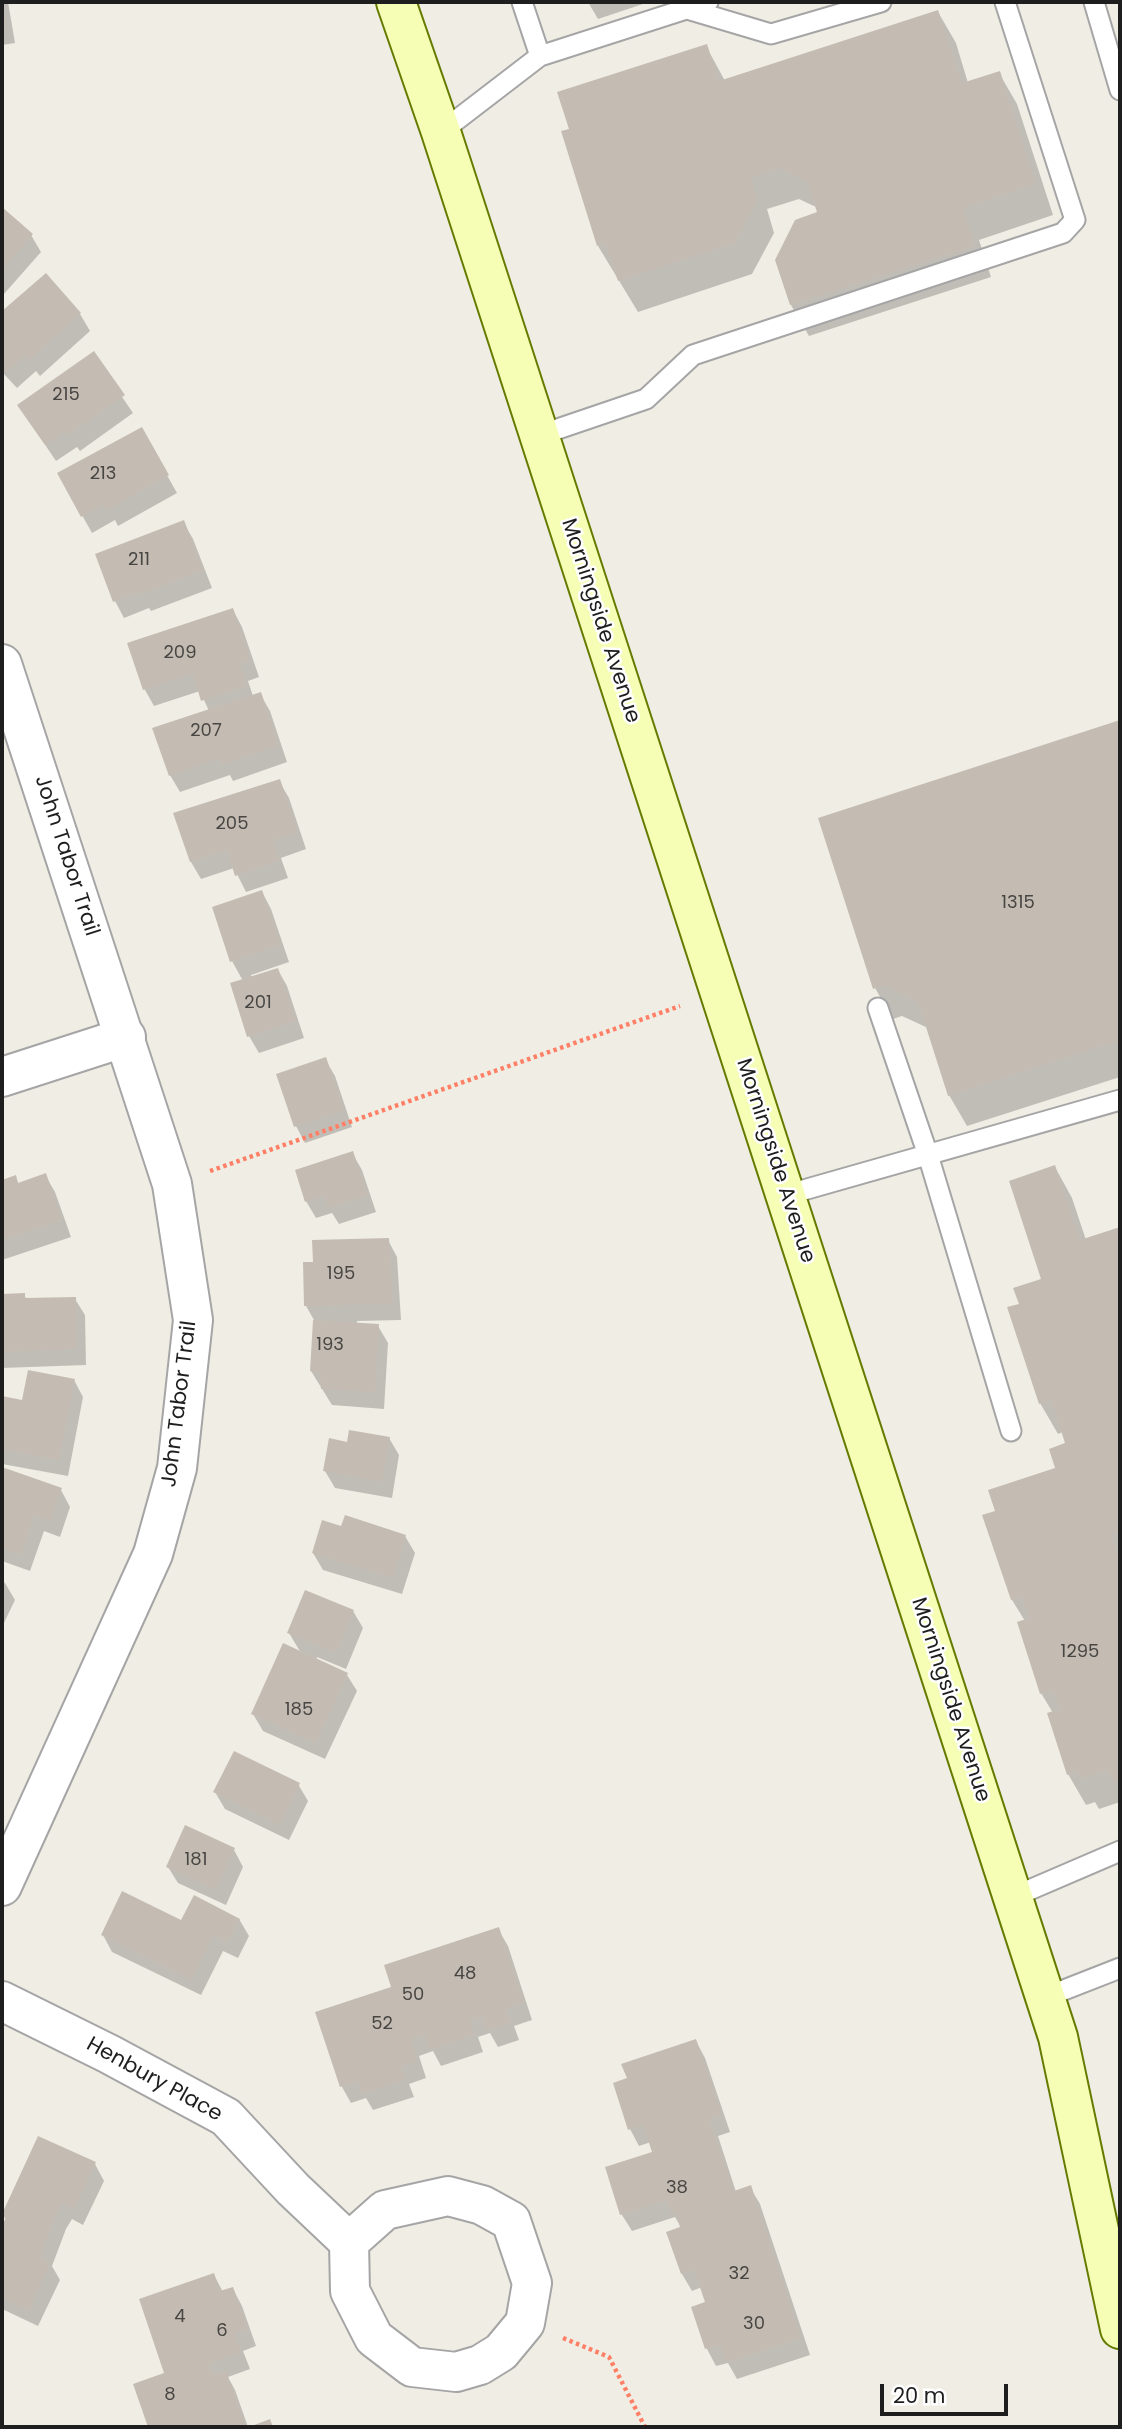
<!DOCTYPE html>
<style>
body{margin:0}
#map{position:relative;width:1122px;height:2429px;overflow:hidden;background:#f0ede4;font-family:Poppins,sans-serif}
canvas{display:block}
.frame{position:absolute;inset:0;border:4px solid #1e1e1e;pointer-events:none}
.scale{position:absolute;left:880px;top:2384px;width:128px;height:32px;box-sizing:border-box;border:4px solid #1e1e1e;border-top:0;padding-left:9px;font-size:21px;line-height:24px;white-space:nowrap;color:#1e1e1e;-webkit-text-stroke:5px #fff;paint-order:stroke}
</style>
<div id="map">
<canvas width="1122" height="2429"></canvas>
<div class="frame"></div>
<div class="scale">20 m</div>
</div>
<script>
const g = document.querySelector('canvas').getContext('2d');
g.lineJoin = 'round';
function paint(path, color) { g.fillStyle = color; g.fill(path, 'evenodd'); }
function strokePath(path, color, width, dash) { g.strokeStyle = color; g.lineWidth = width; g.lineCap = dash ? 'butt' : 'round'; g.setLineDash(dash || []); g.stroke(path); }
function write(font, color, halo, rows, align = 'center') {
  g.font = font + ' Poppins,sans-serif'; g.lineWidth = 5; g.setLineDash([]); g.textBaseline = 'middle'; g.strokeStyle = halo; g.fillStyle = color; for (const [text, x, y, turn = 0] of rows) {
    g.save(); g.translate(x, y); g.rotate((+turn || 0) * Math.PI / 180); g.textAlign = isNaN(turn) ? turn : align; if (halo) g.strokeText(text, 0, 0); g.fillText(text, 0, 0); g.restore();
  }
}
paint(new Path2D(`
 M2 2H8L15 43 2 45Z
 M588 2H649L598 19Z
 M938 12 956 43 968 83 999 73 1017 104 1053 215 979 240 991 277 809 336 791 305 776 260 820 213 818 208 799 199 767 209 774 233 752 274 638 312 598 246 706 46 725 81Z
 M2 209 31 235 41 252 4 294 2 292Z
 M46 275 80 314 90 331 40 376 36 371 17 388 2 372V314Z
 M93 354 133 413 80 451 77 447 56 461 19 406Z
 M141 429 177 493 118 526 115 520 92 533 59 474Z
 M183 522 193 539 212 588 151 611 149 608 124 618 115 601Z
 M233 610 242 627 259 677 248 681 253 696 260 694 270 711 287 762 233 781 230 775 180 792 170 775 209 711 200 691 154 706 145 690 130 644Z
 M1120 721V1077L967 1126 949 1095 928 1028 902 1016 893 1019 875 988 820 819Z
 M279 781 289 798 306 849 281 858 288 878 246 892 234 868 201 879 191 862 176 814Z
 M262 892 271 909 289 962 251 975 252 978 278 970 287 986 304 1038 259 1053 249 1036 243 981 232 961Z
 M325 1059 335 1076 352 1127 305 1143 296 1126Z
 M352 1153 362 1170 376 1212 339 1224 332 1213 316 1218 306 1201Z
 M1055 1167 1072 1198 1086 1240 1120 1229V1802L1099 1809 1095 1802 1086 1805 1068 1774 1053 1713 1041 1693 1025 1621 1012 1600 997 1512 1057 1469 1067 1444 1063 1432 1058 1434 1040 1403 1021 1305 1044 1280Z
 M45 1175 55 1192 71 1237 2 1260V1182L15 1177 19 1184Z
 M388 1240 397 1257 401 1320 357 1321V1324L378 1326 388 1343 384 1409 332 1405 311 1371 314 1320 306 1306 314 1263Z
 M24 1295 27 1300 75 1299 85 1315 86 1365 2 1368V1296Z
 M74 1380 83 1397 68 1476 2 1464V1398L23 1402Z
 M389 1438 399 1455 392 1498 335 1488 325 1471 349 1444Z
 M2 1469 61 1490 70 1507 60 1537 44 1531 30 1571 2 1561Z
 M342 1528 405 1536 415 1553 402 1594 323 1570 313 1553Z
 M2 1581 5 1583 15 1600 2 1627Z
 M353 1611 363 1628 346 1669 317 1657 316 1660 347 1675 357 1691 325 1759 263 1731 253 1714 301 1653 289 1633Z
 M298 1784 308 1801 289 1840 225 1809 215 1792Z
 M234 1850 243 1867 226 1905 178 1883 168 1867Z
 M239 1919 249 1936 238 1958 223 1951 201 1995 112 1952 103 1935 182 1923Z
 M498 1929 508 1946 532 2020 514 2026 519 2040 498 2047 490 2033 478 2037 483 2052 441 2066 433 2051 419 2056 426 2078 409 2084 414 2097 373 2110 366 2098 351 2103 342 2087 317 2013 393 1989Z
 M696 2041 705 2058 730 2132 718 2136 736 2192 750 2187 760 2204 810 2355 737 2379 728 2363 716 2366 707 2349 693 2308 707 2303 702 2287 692 2291 682 2274 669 2233 682 2229 675 2217 632 2231 622 2215 607 2168 654 2153 651 2142 639 2146 630 2129 629 2079Z
 M39 2138 95 2164 104 2181 83 2225 72 2219 66 2229 52 2266 60 2280 38 2326 2 2309V2231L7 2221 3 2215Z
 M214 2275 223 2292 233 2289 242 2306 256 2346 243 2351 250 2369 228 2377 235 2390 248 2427H149L135 2385 166 2374Z`), '#0003');
paint(new Path2D(`
 M2 3 7 26 2 27Z
 M938 10 962 83 1000 71 1036 184 963 208 975 246 790 305 775 260 795 220 817 212 807 182 780 168 751 178 757 201 735 243 618 281 605 243 597 246 561 131 569 129 557 92 707 44 719 81Z
 M2 207 33 234 2 269Z
 M46 273 81 313 29 360 25 355 6 373 2 368V311Z
 M94 351 125 395 68 435 66 431 45 445 17 405Z
 M142 427 169 475 107 510 104 504 81 517 57 473Z
 M184 520 203 570 139 595 138 592 113 602 95 554Z
 M233 608 251 660 240 664 247 686 201 701 193 674 143 690 127 643Z
 M261 692 279 745 222 765 220 758 169 776 152 728Z
 M1120 720V1040L948 1096 918 1002 883 985 873 989 818 818Z
 M280 779 298 832 273 840 280 861 235 876 227 850 190 862 173 813Z
 M262 890 281 945 230 962 212 907Z
 M278 968 296 1021 247 1037 230 983Z
 M326 1057 344 1110 294 1127 276 1074Z
 M353 1151 368 1195 328 1208 324 1196 305 1202 295 1170Z
 M1055 1165 1080 1240 1120 1227V1531L1111 1534 1120 1561V1779L1112 1782 1108 1770 1079 1779 1077 1771 1067 1775 1047 1713 1060 1709 1053 1690 1040 1694 1017 1622 1029 1618 1022 1597 1011 1600 982 1515 995 1511 988 1490 1055 1468 1049 1449 1065 1443 1051 1400 1039 1404 1007 1307 1019 1304 1013 1288 1041 1279 1009 1181Z
 M46 1173 62 1220 2 1240V1180L16 1175 18 1183Z
 M389 1238 393 1304 304 1306 303 1262H313L312 1240Z
 M25 1293V1298L76 1297 77 1349 2 1352V1294Z
 M313 1320 379 1324 375 1392 321 1389 320 1374 310 1371Z
 M28 1370 75 1379 59 1460 2 1449V1396L22 1400Z
 M349 1430 390 1437 382 1482 323 1471 329 1438 347 1442Z
 M2 1467 62 1488 50 1521 34 1515 21 1555 2 1548Z
 M345 1515 406 1535 393 1578 312 1553 322 1520 341 1526Z
 M305 1590 354 1610 336 1653 287 1633Z
 M283 1643 348 1673 316 1743 251 1714Z
 M234 1751 300 1783 280 1825 213 1792Z
 M185 1825 235 1848 216 1890 166 1867Z
 M122 1891 181 1920 194 1895 240 1919 228 1942 213 1935 192 1980 101 1935Z
 M499 1927 524 2003 506 2009 511 2023 486 2031 481 2016 470 2020 475 2035 430 2050 425 2034 411 2039 418 2061 401 2067 406 2080 362 2094 358 2081 340 2087 315 2012 391 1987 384 1965Z
 M696 2039 722 2115 709 2119 732 2185 734 2191 751 2185 801 2338 726 2363 720 2345 705 2349 691 2307 705 2302 694 2270 681 2274 666 2232 680 2227 676 2213 672 2214 667 2200 620 2215 605 2167 652 2152 643 2125 628 2130 613 2083 627 2078 621 2064Z
 M38 2136 96 2162 74 2209 62 2203 57 2212 40 2257 51 2262 29 2310 2 2298V2227L6 2217 2 2214Z
 M214 2273 220 2291 233 2287 248 2329 235 2334 241 2352 209 2364 212 2375 226 2371 246 2427H148L133 2384 164 2373 139 2299Z
 M270 2419 273 2427H249Z`), '#c4bcb3');
const service = new Path2D(`
 M522 2 540 56
 M1094 2 1120 90
 M687 9 771 34 881 2
 M441 132 540 56 708 2
 M540 435 646 399 693 355 1063 233 1075 220 1005 2
 M878 1008 928 1155 1011 1431
 M786 1195 1120 1100
 M1013 1897 1120 1851
 M1046 1997 1120 1968`);
const minor = new Path2D(`
 M2 1077 126 1037
 M2 2001 109 2054 226 2117 293 2189 349 2242
 M448 2196 482 2205 511 2221 532 2283 525 2323 501 2352 480 2365 456 2372 412 2367 374 2338 350 2291 349 2242 385 2210Z`);
const tertiary = new Path2D(`
 M2 664 172 1184 193 1320 177 1468 153 1554 2 1886`);
const secondary = new Path2D(`
 M396 2 441 132 1058 2037 1120 2329`);
strokePath(service, '#a5a5a5', 23);
strokePath(minor, '#a5a5a5', 42);
strokePath(tertiary, '#a5a5a5', 42);
strokePath(secondary, '#657b00', 42);
strokePath(new Path2D(`
 M210 1171 680 1006
 M563 2338 609 2357 645 2427`), '#ff8066', 4.5, [3.5, 3.5]);
strokePath(service, '#fff', 19);
strokePath(minor, '#fff', 38);
strokePath(tertiary, '#fff', 38);
strokePath(secondary, '#f5feb4', 38);
write('18px', '#484643', null, [
 ["215",66,395],
 ["213",103,474],
 ["211",139,560],
 ["209",180,653],
 ["207",206,731],
 ["205",232,824],
 ["1315",1018,903],
 ["201",258,1003],
 ["195",341,1274],
 ["193",330,1345],
 ["1295",1080,1652],
 ["185",299,1710],
 ["181",196,1860],
 ["48",465,1974],
 ["50",413,1995],
 ["52",382,2024],
 ["38",677,2188],
 ["32",739,2274],
 ["4",180,2317],
 ["30",754,2324],
 ["6",222,2331],
 ["8",170,2395]
]);
write('21px', '#1e1e1e', '#fff', [
 ["Morningside Avenue",600,621,72],
 ["John Tabor Trail",66,856,72],
 ["Morningside Avenue",775,1161,72],
 ["John Tabor Trail",180,1404,-83],
 ["Morningside Avenue",950,1700,72],
 ["Henbury Place",154,2080,29]
]);
</script>
